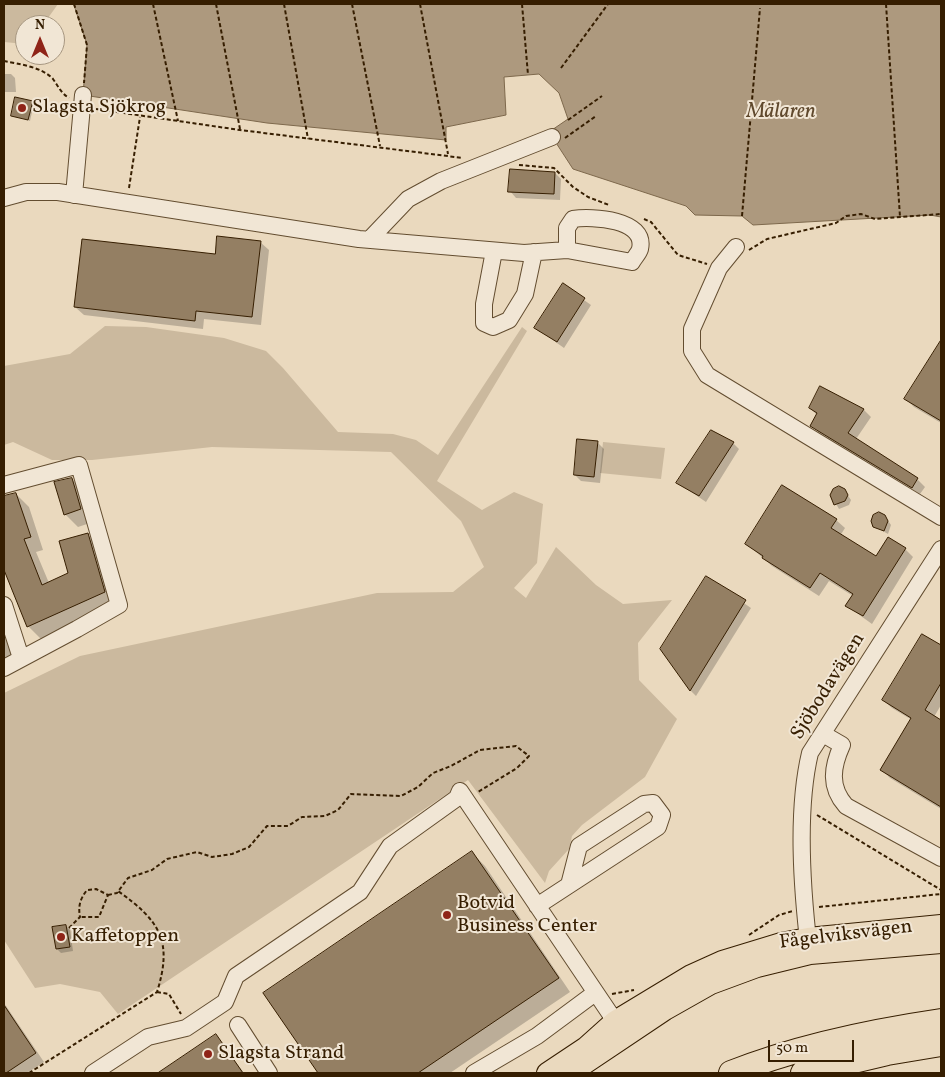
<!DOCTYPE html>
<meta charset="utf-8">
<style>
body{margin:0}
#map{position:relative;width:945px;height:1077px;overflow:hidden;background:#ead9be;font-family:Vollkorn,serif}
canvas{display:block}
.frame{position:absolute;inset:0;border:5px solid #361e01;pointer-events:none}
.north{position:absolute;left:15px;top:15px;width:50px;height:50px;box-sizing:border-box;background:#f1e6d5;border:1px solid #a69680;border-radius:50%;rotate:0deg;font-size:14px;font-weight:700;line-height:20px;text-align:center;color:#361e01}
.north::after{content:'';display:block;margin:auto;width:18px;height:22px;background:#8f2418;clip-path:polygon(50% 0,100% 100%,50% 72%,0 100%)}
.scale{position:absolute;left:768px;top:1040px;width:86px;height:22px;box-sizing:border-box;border:2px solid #361e01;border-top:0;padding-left:6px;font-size:15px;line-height:18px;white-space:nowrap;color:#361e01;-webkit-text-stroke:4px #f1e6d5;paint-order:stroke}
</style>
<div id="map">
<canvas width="945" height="1077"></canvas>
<div class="frame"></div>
<div class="north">N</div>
<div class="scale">50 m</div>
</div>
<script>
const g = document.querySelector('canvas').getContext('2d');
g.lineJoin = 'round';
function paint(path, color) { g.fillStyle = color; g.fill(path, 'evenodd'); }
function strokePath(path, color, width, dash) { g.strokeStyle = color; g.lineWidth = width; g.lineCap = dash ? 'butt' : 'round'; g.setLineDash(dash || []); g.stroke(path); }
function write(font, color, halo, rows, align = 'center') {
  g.font = font + ' Vollkorn,serif'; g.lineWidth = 4; g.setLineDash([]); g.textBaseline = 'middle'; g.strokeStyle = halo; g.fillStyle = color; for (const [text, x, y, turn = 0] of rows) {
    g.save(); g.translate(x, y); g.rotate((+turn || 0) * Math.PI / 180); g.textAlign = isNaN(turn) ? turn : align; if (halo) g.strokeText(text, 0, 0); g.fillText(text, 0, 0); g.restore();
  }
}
paint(new Path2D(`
 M4 4H58L43 25H25V44L4 42Z
 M105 326 146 327 224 338 266 351 283 368 338 432 393 434 416 440 438 455 522 327 527 331 437 481 482 510 514 492 543 504 537 563 514 588 526 598 556 547 596 585 623 604 672 600 638 643 639 680 677 719 645 777 582 825 572 836 569 849 549 871 545 883 468 780 118 1014 100 992 60 984 35 988 4 940V693L80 656 377 593 453 592 484 567 461 521 391 452 212 447 92 460H52L13 442 4 445V366L70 354Z
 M603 442 665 448 661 479 600 473Z`), '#cbb99e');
const water = new Path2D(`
 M74 4H941V217L930 215 753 225 742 216 695 215 686 206 573 169 549 132 568 119 559 93 539 74 504 77 506 115 446 127V140L267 123 83 95 87 45Z`);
paint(water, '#ad997e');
strokePath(water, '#7d684c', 1);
paint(new Path2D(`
 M4 74H11L15 78 16 92H4Z
 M32 102 34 103 30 121 13 115Z
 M555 173 561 179 560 200 516 198 510 191Z
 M260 242 269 250 261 325 204 319 203 329 84 315 75 307Z
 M563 285 591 305 564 348 536 328Z
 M941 343V423L914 407 906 399Z
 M821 387 864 410 871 417 856 439 917 479 925 487 920 494 819 433 811 425 817 415 810 408Z
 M712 431 733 443 739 449 706 502 678 483Z
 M597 442 604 449 600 483 581 481 575 475Z
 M72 479 85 492 93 522 78 527 65 514Z
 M844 490 851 500 849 505 839 509 831 495Z
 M16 494 29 507 43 550 36 552 49 583 70 574 88 535 101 548 117 605 41 639 28 626 4 567V498Z
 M885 516 891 525 888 534 874 526Z
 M836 520 845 528 840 536 877 558 905 549 913 557 872 624 847 606 853 596 829 581 819 596 772 566 747 544Z
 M706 577 751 608 696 696 690 690Z
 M4 634 12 655 4 660Z
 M923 636 941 647V705L934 717 941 721V809L890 778 882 770 912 720 892 708 883 700Z
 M472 853 485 866 570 992 450 1073H320L265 993Z
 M66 926 70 930 73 951 61 953 57 949Z
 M4 1003 44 1062 27 1073H4Z
 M216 1036 244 1073H160Z`), '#0003');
const building = new Path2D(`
 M15 97 33 101 28 120 11 116Z
 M510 169 555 172 554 194 508 192Z
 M217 236 261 241 252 317 196 311 195 321 74 307 82 239 215 254Z
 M563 283 585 298 557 342 534 328Z
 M941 340V421L904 399Z
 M820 386 864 409 848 433 918 478 912 488 810 426 817 413 809 408Z
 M711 430 734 442 699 496 676 483Z
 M577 439 598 441 594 477 574 475Z
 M72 478 81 509 64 515 54 482Z
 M782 485 837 519 831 528 876 556 888 537 906 548 863 616 845 606 853 594 820 573 810 588 762 558 763 556 745 544Z
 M839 486 845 489 848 495 845 501 834 505 830 495 833 489Z
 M16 493 31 537 24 539 42 585 68 573 59 541 88 533 105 592 27 627 4 570V496Z
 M879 512 885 515 888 521 884 531 873 527 871 521 873 515Z
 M706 576 746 600 690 691 660 649Z
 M922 634 941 645V683L925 710 941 720V807L880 770 911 718 882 700Z
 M472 851 559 978 418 1073H318L263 993Z
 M66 925 70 947 56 949 52 927Z
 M4 1005 36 1053 6 1073H4Z
 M216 1034 243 1073H158Z`);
paint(building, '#947f63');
strokePath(building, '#361e01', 1);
const minor = new Path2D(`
 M74 195 83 95
 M4 198 26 192H58L359 239 524 253 567 250 632 262C634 258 639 253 640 249 647 219 592 216 573 219L567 228V250
 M369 240 408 199 441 181 552 137
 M736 247 719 268 692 329V351L707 375 941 517
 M494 251 484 304V323L493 327 509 320 525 294 534 252
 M4 485 79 465 119 605 77 629 4 668
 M4 605 21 658
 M823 734 842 745C832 767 829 787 846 806L941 858
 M460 791 621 1030
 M537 906 658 827 662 815 653 803 644 804 579 846 569 885
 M809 949C802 889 796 812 810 753L941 549
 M238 1025 269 1073
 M93 1073 148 1037 186 1028 225 1002 236 976 360 892 390 846 457 798 460 791
 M474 1073 537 1036 595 993`);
const major = new Path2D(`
 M574 1071 665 1010 711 984 757 967 810 954 941 943
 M547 1073 586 1047 615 1021 691 975 722 961 781 943 808 938 941 925`);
const highway = new Path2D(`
 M731 1073C796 1047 873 1031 941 1021
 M803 1073 887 1053 941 1044`);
strokePath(minor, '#634d30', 18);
strokePath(major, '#361e01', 22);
strokePath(highway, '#361e01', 26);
strokePath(new Path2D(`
 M74 4 87 45 84 83
 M153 4 178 121
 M216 4 240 129
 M284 4 308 139
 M352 4 380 146
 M420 4 448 154
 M522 4 528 75
 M886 4 900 217
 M4 61C19 64 42 67 53 79 58 86 61 93 69 98
 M561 68 608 4
 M96 109 240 130 463 158
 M568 120 602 96
 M565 138 596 116
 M519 165 554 168 573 187 588 197 609 205
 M129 188 140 117
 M742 216 760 8
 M644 219 651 222 678 255 707 264
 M749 250 767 239 836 223 846 216 861 214 875 219 941 214
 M817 815 941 890
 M108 895 117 893 128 878 152 870 167 859 197 852 212 857 232 854 249 847 267 826H288L302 817 325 816 338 810 351 794 401 796 418 787 433 773 451 766 480 750 516 746 529 756 517 768 478 792
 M819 907 941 894
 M69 928 80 917C78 906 80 899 87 890L96 889 108 895 99 917H80
 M749 935 779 915 793 911
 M157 992 169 994 181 1014
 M612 994 634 990
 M29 1073 157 992C173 941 160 921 118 891`), '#361e01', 2, [4, 2.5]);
strokePath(minor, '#f1e6d5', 16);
strokePath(major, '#ead9be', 20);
strokePath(highway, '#ead9be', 24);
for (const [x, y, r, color] of [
 [22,108,5,"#8f2418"],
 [447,915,5,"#8f2418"],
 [61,937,5,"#8f2418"],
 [208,1054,5,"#8f2418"]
]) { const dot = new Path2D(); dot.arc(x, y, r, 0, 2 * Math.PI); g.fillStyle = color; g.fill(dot); strokePath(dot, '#f1e6d5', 2); }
write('20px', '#361e01', '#f1e6d5', [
 ["Slagsta Sjökrog",32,108],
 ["Botvid",457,904],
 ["Business Center",457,927],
 ["Kaffetoppen",71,937],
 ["Slagsta Strand",218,1054]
], 'left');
write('20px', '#361e01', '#f1e6d5', [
 ["Sjöbodavägen",829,687,-58],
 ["Fågelviksvägen",846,936,-7]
]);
write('italic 21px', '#60492d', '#f1e6d5', [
 ["Mälaren",781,113]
]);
</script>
